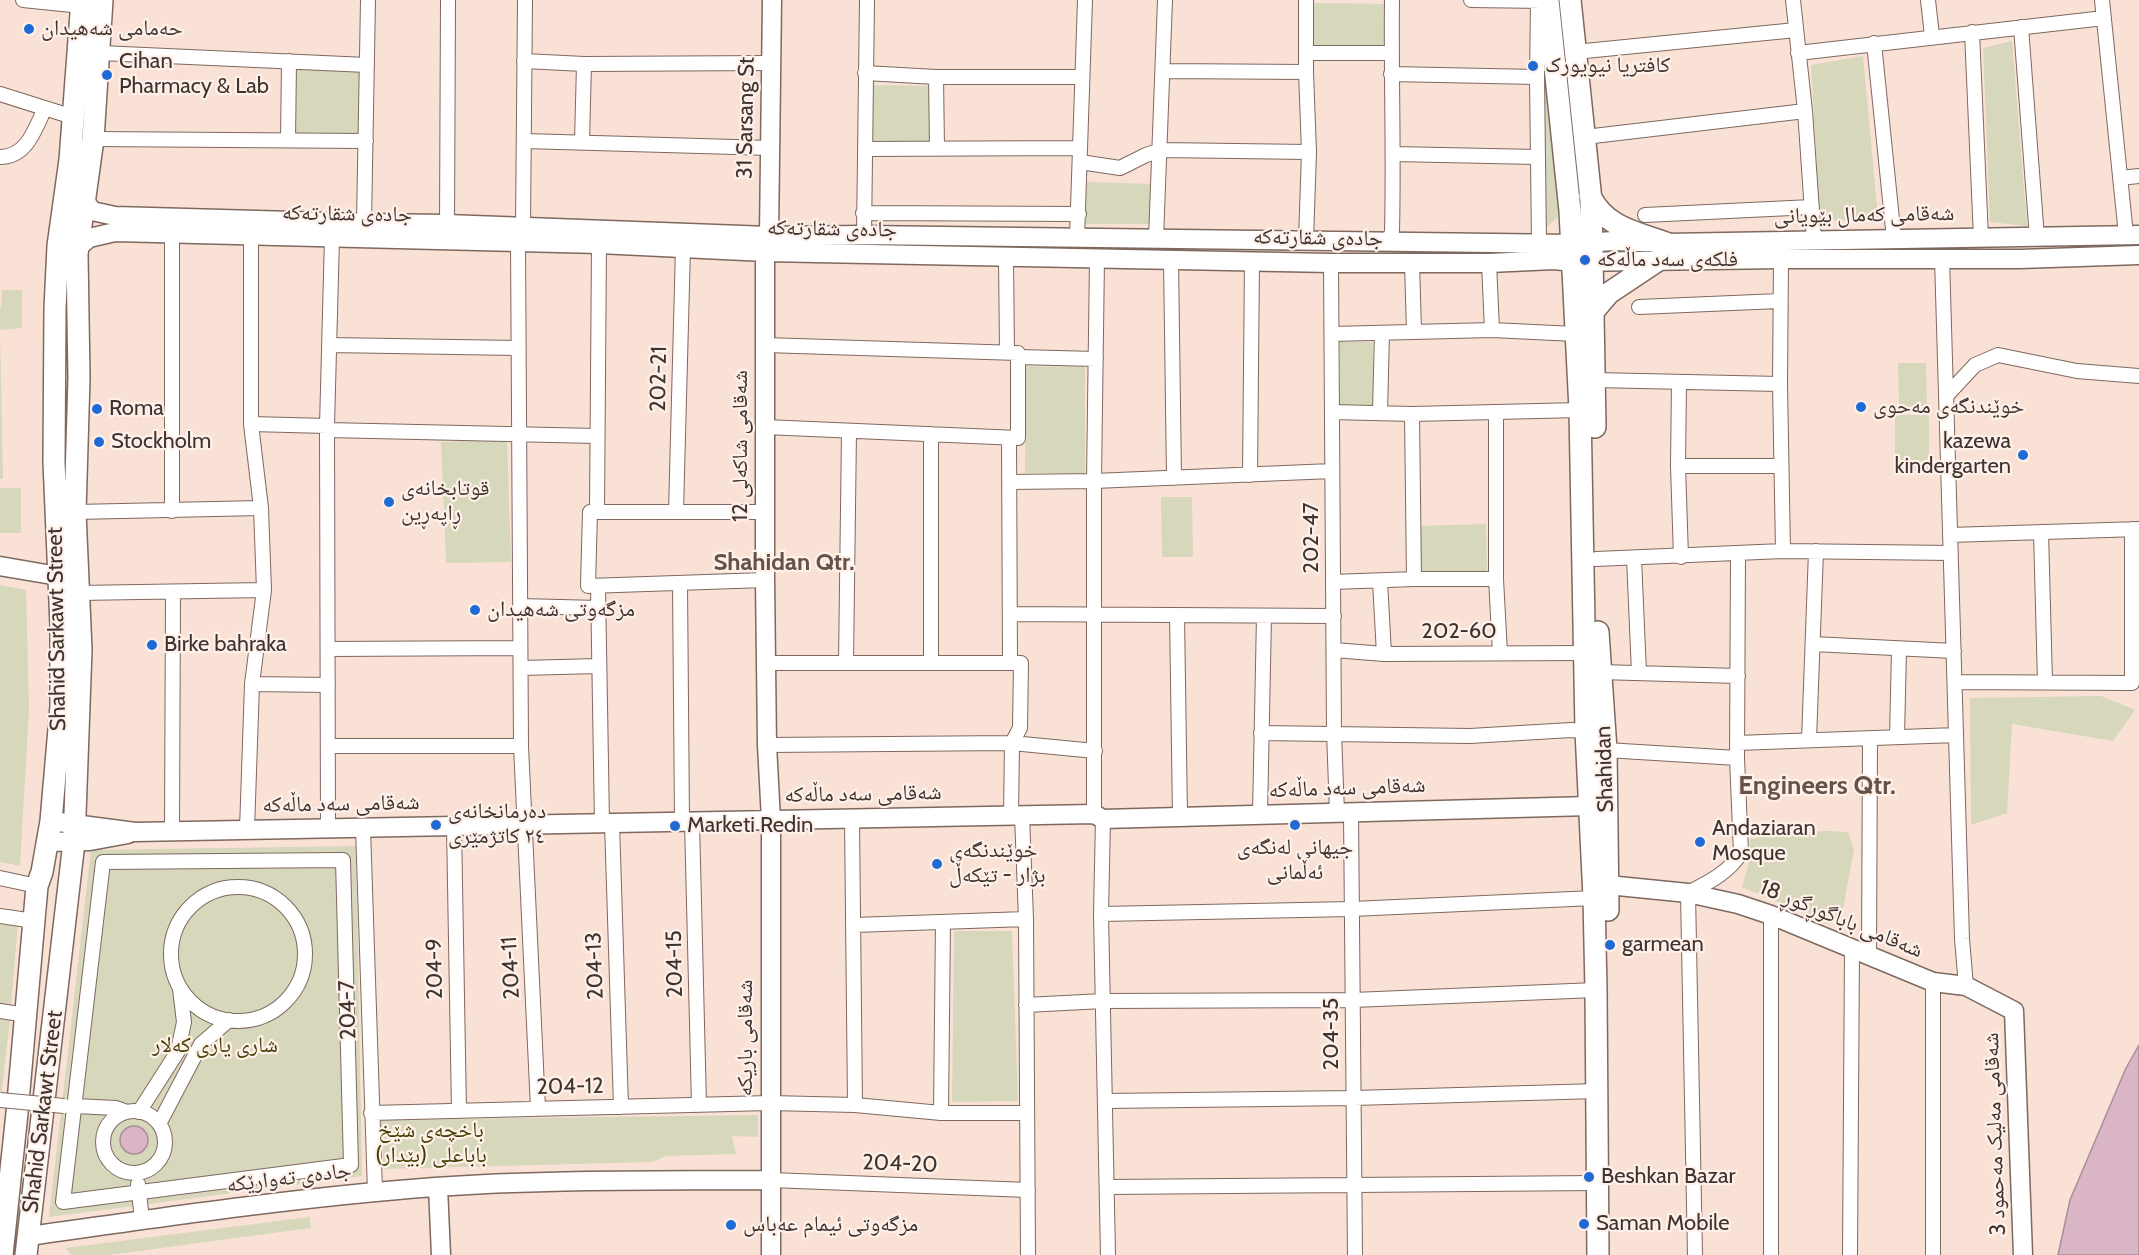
<!DOCTYPE html>
<meta charset="utf-8">
<style>
body{margin:0}
canvas{display:block;background:#f9e1d5}
</style>
<canvas width="2139" height="1255"></canvas>
<script>
const g = document.querySelector('canvas').getContext('2d');
g.lineJoin = 'round';
function paint(path, color) { g.fillStyle = color; g.fill(path, 'evenodd'); }
function strokePath(path, color, width, dash) { g.strokeStyle = color; g.lineWidth = width; g.lineCap = dash ? 'butt' : 'round'; g.setLineDash(dash || []); g.stroke(path); }
function write(font, color, halo, rows, align = 'center') {
  g.font = font + ' Cabin,"Noto Naskh Arabic",sans-serif'; g.lineWidth = 4.5; g.setLineDash([]); g.textBaseline = 'middle'; g.strokeStyle = halo; g.fillStyle = color; for (const [text, x, y, turn = 0] of rows) {
    g.save(); g.translate(x, y); g.rotate((+turn || 0) * Math.PI / 180); g.textAlign = isNaN(turn) ? turn : align; if (halo) g.strokeText(text, 0, 0); g.fillText(text, 0, 0); g.restore();
  }
}
paint(new Path2D(`
 M1313 3 1387 4 1386 61 1313 60Z
 M2012 41 2027 226 1990 222 1983 48Z
 M1863 56 1878 217 1820 222 1811 65Z
 M1544 66 1559 163 1555 179 1559 216 1544 229Z
 M295 68 359 69V135L294 134Z
 M872 85 931 86 930 145 871 144Z
 M1087 182 1153 184 1150 224H1085Z
 M2 290H22V328L0 330 3 479H0V306L1 311Z
 M1340 342H1373V405H1340Z
 M1898 363H1926L1927 406 1899 407Z
 M1026 366 1085 367V473H1025Z
 M1895 415H1929V471H1895Z
 M507 440 511 562 446 563 441 442Z
 M0 488H21V533H0Z
 M1161 497H1192L1193 557H1162Z
 M1486 524 1487 571 1420 573 1419 526Z
 M0 585 26 590 29 710 20 866 0 862Z
 M2101 696 2135 710 2113 741 2012 724 2007 813 1971 825 1970 698Z
 M1826 831 1848 832 1854 849 1842 915 1828 924 1742 887 1750 859V839L1777 834Z
 M356 846 362 1176 49 1217 91 850Z
 M0 921 18 923 11 1006 0 1004Z
 M954 931H1012L1018 1101 952 1102Z
 M0 1009 11 1011 0 1106Z
 M758 1115V1137L732 1136 736 1154 666 1156 652 1162 384 1169 380 1120Z
 M310 1217 311 1228 109 1255H72L65 1248Z`), '#d7d7bc');
const water = new Path2D(`
 M2139 1045V1255H2058L2070 1200 2126 1068Z
 M120 1140a14 14 0 1 1 28 0a14 14 0 1 1-28 0Z`);
paint(water, '#d9b5c6');
strokePath(water, '#aa8e99', 1.5);
const street = new Path2D(`
 M23 0 82 6
 M1306 0V72L1309 152 1306 240
 M1471 0 1546 1
 M1793 0 1805 111 1814 240
 M1928 0 1932 36
 M2102 0 2126 235
 M1538 1 1537 77 1539 243
 M2021 27 2037 238
 M1972 32 1981 238
 M1874 43 1894 239
 M1575 52 1796 30
 M100 53 367 65
 M1306 53H1391
 M1798 53 2104 18
 M524 61 584 64 771 63
 M1163 71 1306 72
 M865 73 936 77H1082
 M1391 74 1537 77
 M936 77 937 148
 M0 94 73 117
 M1585 137 1805 111
 M93 139 366 141
 M288 140 289 61
 M524 141 770 148
 M582 142 584 64
 M865 149 1079 148
 M1394 154 1537 157
 M0 157C27 157 35 129 45 108
 M1080 162 1120 168 1146 155 1161 150 1309 152
 M2120 178 2139 176
 M863 213 1079 214
 M1645 215 1812 207
 M364 223 368 0
 M447 224 448 0
 M523 227 525 0
 M864 235 867 0
 M1077 238 1085 0
 M1156 239 1165 0
 M518 242 521 746 538 1109
 M1389 242 1392 231C1394 154 1391 77 1392 0
 M1006 257 1007 352
 M1942 258 1962 939 1966 986
 M1171 259 1174 478
 M1781 259 1780 384 1783 551
 M1331 263 1334 732 1337 813
 M1412 263 1414 331
 M1489 263 1492 330
 M1639 307 1779 301
 M1332 334 1492 330 1575 334
 M329 345 518 348
 M765 345 1018 353V438L765 427
 M1018 357 1096 359
 M1594 380 1780 384
 M1679 382 1678 466 1681 557
 M1947 395 1975 365 1998 355 2077 371 2139 376
 M1332 412 1412 414 1580 410
 M1496 412V579L1500 653
 M1380 413 1382 333
 M1412 414 1414 579
 M251 424 327 426
 M327 430 597 436
 M1009 438 1010 662
 M1678 466H1780
 M1250 475 1252 261
 M1010 482 1094 481 1332 471
 M172 511V234
 M75 512 261 508
 M597 512 599 244
 M676 512 683 247
 M2041 532 2045 682
 M1950 535 2139 529
 M1634 558 1639 673
 M1596 559 1783 551 1951 553
 M765 580 588 586 590 512H766
 M1380 581 1384 654
 M1333 582 1414 579H1496
 M680 583 682 822
 M598 586 602 823
 M78 593 264 590
 M520 606 599 608
 M1010 614 1334 616
 M1177 615 1180 817
 M1813 644 1954 651
 M328 649 520 648
 M1334 650 1384 654 1585 653
 M767 663H1021L1020 728 1012 743 1011 816
 M846 663 849 431
 M931 663V434
 M521 668 598 666
 M1600 672 1738 676
 M1955 682 2132 683V529
 M252 684 328 685
 M1261 733 1470 736 1571 730 1586 731
 M1897 737 1899 649
 M1809 740 1816 551
 M1737 743 1956 735
 M767 745 1012 743 1095 751
 M328 746H521
 M1606 750 1737 758
 M1351 812 1355 1255
 M1094 814V481L1097 258
 M1022 815 1026 919 1028 1255
 M1260 815 1264 616
 M852 819 855 1105
 M1103 819 1101 914 1108 1255
 M692 822 699 1105
 M612 823 621 1107
 M454 826 459 1111
 M328 828 327 426 332 237
 M363 828 375 1192
 M247 830 252 684 264 590 261 508 251 424V236
 M172 831 173 592
 M343 860 351 1165 63 1202 103 862Z
 M0 878 37 886
 M171 954a67 67 0 1 1 134 0a67 67 0 1 1-134 0Z
 M1101 914 1352 909 1594 898
 M1771 915V1255
 M0 916 34 921
 M854 925 1026 919
 M1869 956 1870 738
 M1933 982V1255
 M1026 1005 1103 1001 1353 1000 1596 990
 M0 1011 26 1015
 M1105 1101 1354 1098 1598 1091
 M75 1106 116 1108 127 1112
 M103 1142a31 31 0 1 1 62 0a31 31 0 1 1-62 0Z
 M139 1112 178 1051 184 1022 180 989
 M371 1113 770 1103 855 1105 941 1113H1026
 M941 1113 943 922
 M159 1124 201 1044 229 1020
 M771 1180 1028 1190
 M138 1184 142 1220
 M1107 1187 1597 1183
 M1695 1255 1688 893C1709 882 1728 873 1741 853L1737 758 1738 555
 M1850 1255 1852 949`);
const secondary = new Path2D(`
 M85 201 92 211 115 216 364 223 447 224 769 236 864 235 1571 244 1613 241 1666 243 2139 235
 M769 236 772 0
 M77 248 89 238 115 232 599 244 765 252 1331 263H1489L1554 260 1573 262 1781 259H2020L2139 255
 M765 252V580L767 745 771 820V1255
 M0 566 58 576
 M51 821 135 832 1094 814 1103 819 1590 806
 M47 842 90 841 128 834
 M1608 885 1688 893 1738 904 1771 915 1933 982 1966 986 2014 1011 2023 1255
 M438 1187 441 1255
 M29 1236C164 1217 299 1197 435 1187 547 1179 659 1181 771 1180`);
const primary = new Path2D(`
 M1548 0 1570 211 1580 410 1586 731 1594 898 1596 990 1598 1255
 M1570 0 1591 200 1595 427
 M1590 196C1605 227 1635 232 1666 243
 M1592 313 1609 293 1657 261
 M1598 632 1606 750 1608 910
 M2 1255 17 1113 37 886 42 872 51 821 61 706V626L54 462 55 309 58 246 70 160 82 0
 M26 1255 74 842 81 650 75 512 79 378 77 254 93 139 102 0`);
strokePath(street, '#7e695f', 16);
strokePath(secondary, '#7e695f', 21);
strokePath(primary, '#7e695f', 24);
strokePath(street, '#fff', 14);
strokePath(secondary, '#fff', 18);
strokePath(primary, '#fff', 21);
const streetBridge = new Path2D(`
 M0 1100 64 1106`);
strokePath(streetBridge, '#7e695f', 16, []);
strokePath(streetBridge, '#fff', 14);
for (const [x, y, r, color] of [
 [29,29,6,"#1f6ad5"],
 [1533,66,6,"#1f6ad5"],
 [107,75,6,"#1f6ad5"],
 [1585,260,6,"#1f6ad5"],
 [1861,407,6,"#1f6ad5"],
 [97,409,6,"#1f6ad5"],
 [99,442,6,"#1f6ad5"],
 [2023,455,6,"#1f6ad5"],
 [389,502,6,"#1f6ad5"],
 [475,610,6,"#1f6ad5"],
 [152,645,6,"#1f6ad5"],
 [436,825,6,"#1f6ad5"],
 [1295,825,6,"#1f6ad5"],
 [675,826,6,"#1f6ad5"],
 [1700,842,6,"#1f6ad5"],
 [937,864,6,"#1f6ad5"],
 [1610,945,6,"#1f6ad5"],
 [1589,1177,6,"#1f6ad5"],
 [1584,1224,6,"#1f6ad5"],
 [731,1225,6,"#1f6ad5"]
]) { const dot = new Path2D(); dot.arc(x, y, r, 0, 2 * Math.PI); g.fillStyle = color; g.fill(dot); strokePath(dot, '#fff1e9', 2); }
write('22px', '#3d332f', '#fff1e9', [
 ["حەمامی شەهیدان",41,29],
 ["Cihan",119,62],
 ["Pharmacy & Lab",119,87],
 ["کافتریا نیویورک",1545,66],
 ["فلکەی سەد ماڵەکە",1597,260],
 ["خوێندنگەی مەحوی",1873,407],
 ["Roma",109,409],
 ["Stockholm",111,442],
 ["kazewa",2011,442,"right"],
 ["kindergarten",2011,467,"right"],
 ["قوتابخانەی",401,489],
 ["ڕاپەڕین",401,514],
 ["مزگەوتی شەهیدان",487,610],
 ["Birke bahraka",164,645],
 ["دەرمانخانەی",448,812],
 ["٢٤ کاتژمێری",448,837],
 ["Marketi Redin",687,826],
 ["Andaziaran",1712,829],
 ["Mosque",1712,854],
 ["جیهانی لەنگەی",1295,848,"center"],
 ["ئەڵمانی",1295,873,"center"],
 ["خوێندنگەی",949,851],
 ["بژار - تێکەڵ",949,876],
 ["garmean",1622,945],
 ["Beshkan Bazar",1601,1177],
 ["Saman Mobile",1596,1224],
 ["مزگەوتی ئیمام عەباس",743,1225]
], 'left');
write('22px', '#3d332f', '#fff1e9', [
 ["31 Sarsang St",746,118,-89],
 ["جادەی شقارتەکە",347,214,1],
 ["شەقامی کەمال بێویانی",1864,215,-1],
 ["جادەی شقارتەکە",832,229,1],
 ["جادەی شقارتەکە",1318,238,1],
 ["202-21",659,379,-89],
 ["شەقامی شاکەلی 12",741,446,-90],
 ["202-47",1312,538,-90],
 ["Shahid Sarkawt Street",57,629,-91],
 ["202-60",1459,632],
 ["Shahidan",1605,769,-92],
 ["شەقامی سەد ماڵەکە",1347,788,-2],
 ["شەقامی سەد ماڵەکە",863,794,-1],
 ["شەقامی سەد ماڵەکە",341,804,-1],
 ["شەقامی باباگوڕگوڕ 18",1841,919,22],
 ["204-15",675,964,-91],
 ["204-13",595,966,-92],
 ["204-11",511,968,-93],
 ["204-9",435,969,-91],
 ["204-7",348,1010,-92],
 ["204-35",1332,1034,-90],
 ["شەقامی باریکە",746,1038,-90],
 ["204-12",570,1087,-1],
 ["Shahid Sarkawt Street",43,1112,-83],
 ["شەقامی مەلیک مەحمود 3",1995,1134,-92],
 ["204-20",900,1164,2],
 ["جادەی تەوارێکە",289,1178,-7]
]);
write('22px', '#403e00', '#fff1e9', [
 ["شاری یاری کەلار",215,1046],
 ["باخچەی شێخ",431,1131],
 ["باباعلی (بێدار)",431,1156]
]);
write('bold 24px', '#665248', '#fff1e9', [
 ["Shahidan Qtr.",784,563]
]);
write('bold 26px', '#665248', '#fff1e9', [
 ["Engineers Qtr.",1817,786]
]);
</script>
